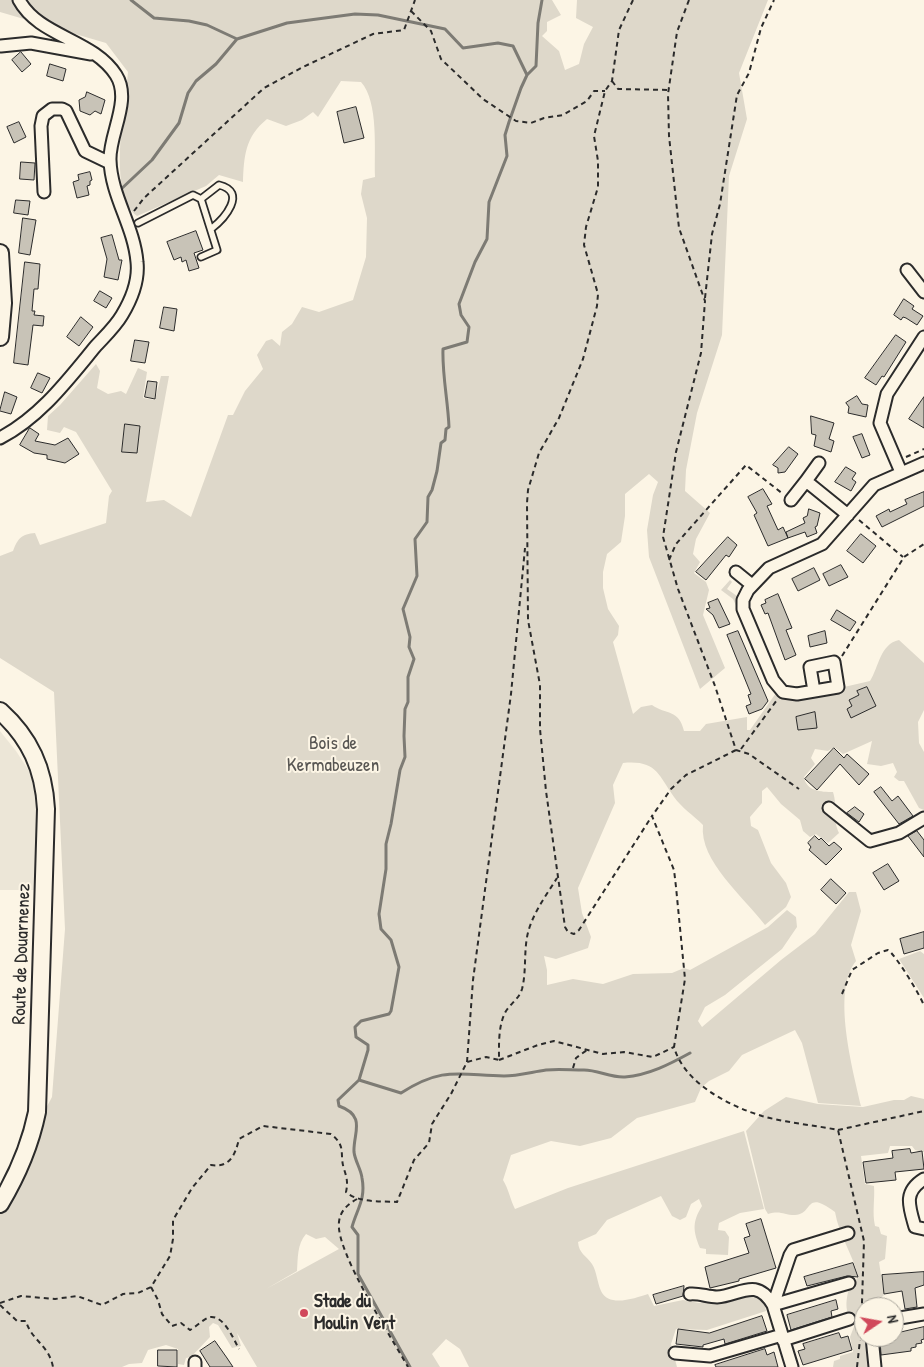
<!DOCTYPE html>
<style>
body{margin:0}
#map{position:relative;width:924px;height:1367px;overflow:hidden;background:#fcf5e5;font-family:"Patrick Hand",sans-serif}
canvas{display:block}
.north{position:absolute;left:854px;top:1297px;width:50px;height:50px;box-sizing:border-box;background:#fcf5e5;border:1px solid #a8a49b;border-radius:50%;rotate:78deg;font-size:14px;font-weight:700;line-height:20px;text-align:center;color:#2b2b2b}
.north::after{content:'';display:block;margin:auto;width:18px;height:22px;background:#d1495b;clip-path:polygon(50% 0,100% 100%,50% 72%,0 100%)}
</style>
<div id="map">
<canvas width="924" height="1367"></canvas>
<div class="north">N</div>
</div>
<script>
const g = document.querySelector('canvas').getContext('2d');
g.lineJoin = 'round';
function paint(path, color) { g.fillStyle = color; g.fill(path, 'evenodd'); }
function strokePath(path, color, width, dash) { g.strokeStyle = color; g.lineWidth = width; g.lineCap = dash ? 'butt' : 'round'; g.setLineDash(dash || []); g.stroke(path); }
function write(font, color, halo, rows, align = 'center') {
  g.font = font + ' "Patrick Hand",sans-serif'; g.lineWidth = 4; g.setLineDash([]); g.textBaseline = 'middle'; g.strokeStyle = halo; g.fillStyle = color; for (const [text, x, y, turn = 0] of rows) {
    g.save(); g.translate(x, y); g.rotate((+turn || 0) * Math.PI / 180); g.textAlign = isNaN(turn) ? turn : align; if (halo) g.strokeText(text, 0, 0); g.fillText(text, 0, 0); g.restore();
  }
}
paint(new Path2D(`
 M0 731 16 751 31 774 34 785 38 829 35 890H0Z`), '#ece6d7');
paint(new Path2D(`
 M0 0H552L561 15 547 22V31L542 36 559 51 565 70 579 64 584 44 593 27 576 18 577 0H768L739 73 747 119 729 176 722 335 697 413 686 470 685 491 710 513 696 539 693 554 700 562 694 573 706 582 709 590 703 615 725 668 700 689 649 557 647 530 653 495 658 482 649 474 625 494V516L621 542 607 554 603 572V588L608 609 619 626 618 635 613 642 633 714 641 707 652 705C666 715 679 709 684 731H700L706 724 747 717V730H750L776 693H818L870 681C879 667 880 644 899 640L924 663V710L918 722 919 743 924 752V810L919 808 904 781H899L894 777 897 772 893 763 881 766 867 764 872 741 843 754 834 747 828 751 815 749 811 758 815 764 804 777C806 791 821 792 833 792 838 808 832 818 839 833L828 843 816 834 810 837 803 831 800 820 781 804 767 787 762 791V803L750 817 751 826 758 830 771 863 786 883 791 897 786 907 765 925C744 897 699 861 703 825 694 816 681 807 674 797 658 774 656 760 623 763L613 785 615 803 578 888 582 913 591 937 588 948 556 959 544 956 547 970V985L573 979 603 984 633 974 672 973 684 968 690 970 768 927 787 910 796 917 797 927 782 949 725 995 705 1007 698 1021 702 1027 781 960 815 934 849 892H856L861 911 851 945 856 961C831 991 853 1070 861 1106L818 1103 802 1043 795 1030 742 1055 729 1071 709 1081 701 1088 695 1102 637 1118 611 1138 580 1146 551 1141 511 1155 503 1180C509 1190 510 1199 515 1209L568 1188 744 1131 764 1209 740 1213 719 1223 718 1230 725 1231 729 1237 728 1255 706 1254V1249L700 1248C693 1231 692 1222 702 1206L699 1199 691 1204 686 1217 680 1220 672 1216 661 1196 607 1220 596 1234 578 1242C579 1254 586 1255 592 1264 597 1272 597 1282 601 1291 609 1308 635 1298 648 1294L654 1306 683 1300 699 1303 746 1292 763 1298 766 1311 707 1330 676 1329 671 1344 677 1367H469L460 1349 446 1339 432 1354 440 1367H257L237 1333 241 1346 232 1348 218 1325 213 1323 209 1327 210 1337 191 1357 186 1358 184 1365 178 1364V1349L166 1345 148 1350 142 1363 129 1364 122 1367H0V1195L52 1097 65 929 54 692 0 658V556L13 551C18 538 22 534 35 533L40 545 106 523 109 496 112 491 76 432 64 427 60 433 47 430 48 416 60 405 96 364 100 371 97 388 108 394 121 391 126 394 138 368 147 372 143 398 155 400 161 376H169L146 502 164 500 191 517 228 415H233L245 391 263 369 257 355 266 341 272 339 280 346 282 332 292 324 302 307 319 312 353 300 366 257 367 218 361 194 363 180 375 177C374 151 379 102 361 82L341 81 318 117 313 112 302 120 286 126 267 119C245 137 244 156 243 182L219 175 206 186 137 216C107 193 125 107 128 72L106 43 0 12ZM306 1234 316 1239 325 1237 339 1249 266 1289 297 1271C298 1258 297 1244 306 1234Z
 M730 580 732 582 727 589 737 596 742 589 744 592 739 612 733 599 721 590Z
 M920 951 924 954V998L899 959Z
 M911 1096 924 1099V1152L915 1150 912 1146H890L888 1153 861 1156 865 1184 874 1186C875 1200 872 1212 875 1226L879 1227 881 1234 887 1236 885 1259 879 1262 884 1295 876 1302 877 1307H864V1337H875V1367H833L834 1361 840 1359V1356L853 1352 850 1337 855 1324C843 1312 846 1300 850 1284L855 1282 858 1276C852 1253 839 1235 835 1212 804 1189 814 1214 795 1215 783 1215 781 1210 768 1214L765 1209 746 1131 764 1111 786 1097 818 1104 863 1107 894 1100H904Z`), '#ded8ca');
strokePath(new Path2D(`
 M131 0 154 18 189 21 207 25 237 39
 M118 192 152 160 179 123 188 93 196 81 216 64 237 39 287 23 355 14 378 15 445 29 463 48 498 43 513 46 527 75
 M359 1080 401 1093C443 1066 459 1075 504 1076 517 1076 532 1072 546 1070 558 1069 571 1070 584 1070 598 1070 611 1078 625 1077 649 1075 670 1064 690 1053
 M410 1367 358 1274V1235L352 1227C357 1209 366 1199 362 1178 361 1169 355 1161 354 1152 353 1133 367 1116 339 1106L338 1100 359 1080 368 1050V1045L356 1037 355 1027 361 1021 389 1014 391 1011 399 967 391 940 381 929 379 914 386 869V844L391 824 400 770 405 757 404 736 405 709 408 702V677L414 659 409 647 410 637 403 609 417 576 415 539 427 522 428 497 432 490 437 471 441 443 445 440 446 429 449 427C448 401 442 374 443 349L467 342 469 327 461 315 459 304 475 262 487 239 489 202 507 156 505 135 509 122 521 88 527 75 536 66 538 23 542 0`), '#7d7b74', 3);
const building = new Path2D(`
 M21 52 31 64 22 72 12 60Z
 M50 64 66 69 63 81 47 76Z
 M87 92 105 100 101 114 95 111 90 115 80 111 79 100 85 97Z
 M356 107 364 138 344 143 337 112Z
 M19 122 26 137 14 143 7 127Z
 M21 162 35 163 34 180 20 179Z
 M90 172 92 180 90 181V185L87 186 89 195 77 198 73 182 79 180 78 175Z
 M16 200 30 201 28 215 14 213Z
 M23 218 36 220 30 255 19 253Z
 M196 231 203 250 194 253 199 268 189 271 186 260 182 262 181 257 174 260 167 242Z
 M112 235 119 260H122L118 280 104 277 107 259 101 238Z
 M25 262 40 264 38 289H34L32 311H35L34 315 44 316 43 326 33 325 28 365 14 363Z
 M100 291 112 298 106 308 94 301Z
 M904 299 914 306 912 309 923 316 917 325 906 318 903 317 901 320 894 315Z
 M164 307 177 309 174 331 160 328Z
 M81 317 93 327 79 346 67 337Z
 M896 335 906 342 884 377 882 376 876 385 865 378Z
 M135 340 149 342 145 363 131 361Z
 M38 373 50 378 42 393 31 388Z
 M148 381 157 382 155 399 145 397Z
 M5 392 17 397 11 414 0 411Z
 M857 396 862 404 868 405 866 417 848 413 849 407 846 403Z
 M924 397V428L909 419Z
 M811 416 834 423 829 439 834 441 831 452 814 446 816 435 812 434Z
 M125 424 140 426 137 453 122 452Z
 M30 428 39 434 35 441 55 445 68 438 79 454 65 463 47 459V455L34 453 20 445Z
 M862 434 870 455 862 458 853 437Z
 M789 447 798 454 785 472 778 473V468L773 465Z
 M846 467 856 473 852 479 856 482 851 491 835 482Z
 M763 489 772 504 767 506 778 530 783 527 788 538 768 546 754 515 757 513 748 497Z
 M924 492V506L882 527 876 516 889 509 890 512 907 504 905 500Z
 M809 509 820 513 817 526 815 527 817 533 807 537 805 532 788 538 786 532 805 523 803 518 807 516Z
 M861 534 876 546 863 563 847 551Z
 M728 537 737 545 729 557 726 555 706 580 696 572Z
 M841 565 848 577 829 586 823 574Z
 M814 568 820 580 798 591 792 579Z
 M778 594 792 628 786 630 796 655 785 660 768 613 765 614 761 605 766 603 765 600Z
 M718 599 730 624 719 628 713 615 706 609 710 608 708 603Z
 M837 610 856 622 850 631 831 620Z
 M738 631 768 701 762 709 749 714 746 706 751 704 748 695 751 694 727 635Z
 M825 631 827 643 810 647 808 636Z
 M867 687 876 706 851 718 847 709 852 706 849 700 859 695 857 691Z
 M815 712 817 728 798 730 796 717Z
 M834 748 844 758 847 754 869 774 859 785 840 764 817 790 805 779Z
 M881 787 892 801 898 796 913 816 899 824 874 792Z
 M855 807 864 814 859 822 847 813Z
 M917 831 924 840V857L908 836Z
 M815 836 819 840 821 838 829 846 834 842 842 849 826 865 809 850 811 847 808 843Z
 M888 864 899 881 884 890 873 873Z
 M831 879 846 893 836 904 821 890Z
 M924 932V948L904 954 900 939Z
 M910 1149 911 1153 922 1151 924 1169 895 1172 896 1180 866 1183 863 1162 893 1158 892 1151Z
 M761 1219 776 1268 739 1279V1281L710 1288 705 1267 749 1253 744 1238 750 1236 746 1224Z
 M853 1263 858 1277 847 1276 807 1286 804 1277Z
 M924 1272V1285L915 1288 917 1307 905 1309 902 1291 884 1294 882 1275Z
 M684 1286 683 1296 656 1304 653 1295Z
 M836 1300 838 1309 831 1311 832 1317 791 1330 787 1315Z
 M762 1316 767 1331 725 1344 724 1339 703 1345V1347L676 1344 678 1329 709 1333Z
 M924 1327V1339L921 1340 922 1343 916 1344V1347L911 1348V1351L881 1355 880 1339 894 1337V1334Z
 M839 1333 841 1338 848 1336 852 1350 803 1365 798 1351 805 1349 803 1344Z
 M215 1341 227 1358 233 1367H210L200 1351Z
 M765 1349 767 1355 774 1352 778 1367H716L715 1365Z
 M158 1350H177V1367L158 1366Z`);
paint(building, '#c8c3b7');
strokePath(building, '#2b2b2b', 1);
const service = new Path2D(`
 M138 223 193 195 201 199
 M201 257 217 250 201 199 219 185C248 192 224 219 211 229`);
const minor = new Path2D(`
 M1 46 31 43 91 54
 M44 192 41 126 43 116 52 109H62L66 111 85 151 110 163
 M907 270 924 292
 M0 438C40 417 67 381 95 347 104 337 115 327 122 315 131 300 139 280 137 262 134 226 111 196 110 160 109 134 132 100 116 75 93 39 39 37 19 0
 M901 472 880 423 887 394 924 337
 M806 481 819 463
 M791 500 806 481 848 515
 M736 572 752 585
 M814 691 810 667 834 662 838 687 797 694 783 692 773 680 743 609V600L748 590 769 568 822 544 874 485 924 463
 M829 808 870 841 899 833 924 818
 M924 1179C903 1192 909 1206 915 1227L924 1229
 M690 1294C699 1293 708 1297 717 1297 739 1296 756 1276 773 1305L849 1283
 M894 1319 924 1314
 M872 1337 875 1367
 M783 1340 849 1319
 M675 1353 710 1356 782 1335
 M195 1362V1367
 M792 1367 773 1305 790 1255 793 1250 848 1233`);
const secondary = new Path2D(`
 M0 253 3 303 0 337
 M0 711C30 738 44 769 46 809L37 1112C30 1146 18 1174 0 1204`);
strokePath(service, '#2b2b2b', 9);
strokePath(minor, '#2b2b2b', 15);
strokePath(secondary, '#2b2b2b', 20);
strokePath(new Path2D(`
 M633 0 619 30 612 81 605 91 594 136 598 161V187L586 227 584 245 598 294 597 306 583 359 559 418 539 453 528 490 527 503 528 620 540 685V729L546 791 565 927 568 932 574 934 579 930 652 816
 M689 0 677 32 668 94 669 136 679 228 705 301 701 353 676 452 663 537 678 589 715 686 736 750 749 754 799 789
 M411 11 431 31 441 59 483 99 516 121 531 123 544 118 563 115 587 101 594 91H605
 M612 81 618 89 670 90
 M134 211 144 198 264 88 303 67 373 34 404 30 415 0
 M705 298 712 234 720 204 737 95 749 73 761 28 774 0
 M906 457 924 449
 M859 520 903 557
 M669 560 676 544 746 465 783 494
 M842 656 904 557 924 544
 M741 749 777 700
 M736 750 686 775 671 789 652 816 674 870 676 887 685 979 674 1047C684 1083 729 1106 762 1116 787 1123 814 1125 838 1130L864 1241 861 1333
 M842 994 852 970 878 953 888 950C895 954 921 996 924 1006
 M499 1060 538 1045 554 1041 603 1054 624 1052 653 1057 674 1047
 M467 1062 473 980 511 694 525 548
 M573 1068 576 1058 587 1050
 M838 1130 924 1111
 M357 1199C348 1204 340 1211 339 1222 335 1251 392 1338 408 1367
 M151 1287 158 1300 162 1314 172 1326 181 1323 190 1330C196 1327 203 1319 210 1317 224 1315 234 1340 239 1349
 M0 1303 21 1296 55 1299 77 1296 102 1305 123 1294 138 1293 151 1287 170 1256 173 1239V1220L192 1188 211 1165C229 1168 235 1156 239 1139L263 1126 331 1134C347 1147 339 1153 344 1169 347 1178 348 1183 346 1192 358 1203 382 1201 397 1202L414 1160 429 1143 432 1124 451 1094 467 1062 486 1057 499 1060C499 1045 498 1025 506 1011 511 1003 519 999 522 989 527 970 523 948 529 929 535 910 547 894 557 878
 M0 1305 17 1321H26C31 1340 49 1345 53 1367
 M857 1367 860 1340`), '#2b2b2b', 2, [5, 4]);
strokePath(service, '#fcf5e5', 5.5);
strokePath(minor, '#fcf5e5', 11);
strokePath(secondary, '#fcf5e5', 16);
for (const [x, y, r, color] of [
 [304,1313,5,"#d1495b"]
]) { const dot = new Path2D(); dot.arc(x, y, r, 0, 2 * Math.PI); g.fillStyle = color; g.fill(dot); strokePath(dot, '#fcf5e5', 2); }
write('19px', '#585653', '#fcf5e5', [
 ["Bois de",333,744],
 ["Kermabeuzen",333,766]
]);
write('19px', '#2b2b2b', '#fcf5e5', [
 ["Route de Douarnenez",22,954,-88]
]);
write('bold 19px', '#2b2b2b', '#fcf5e5', [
 ["Stade du",314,1302],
 ["Moulin Vert",314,1324]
], 'left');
</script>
